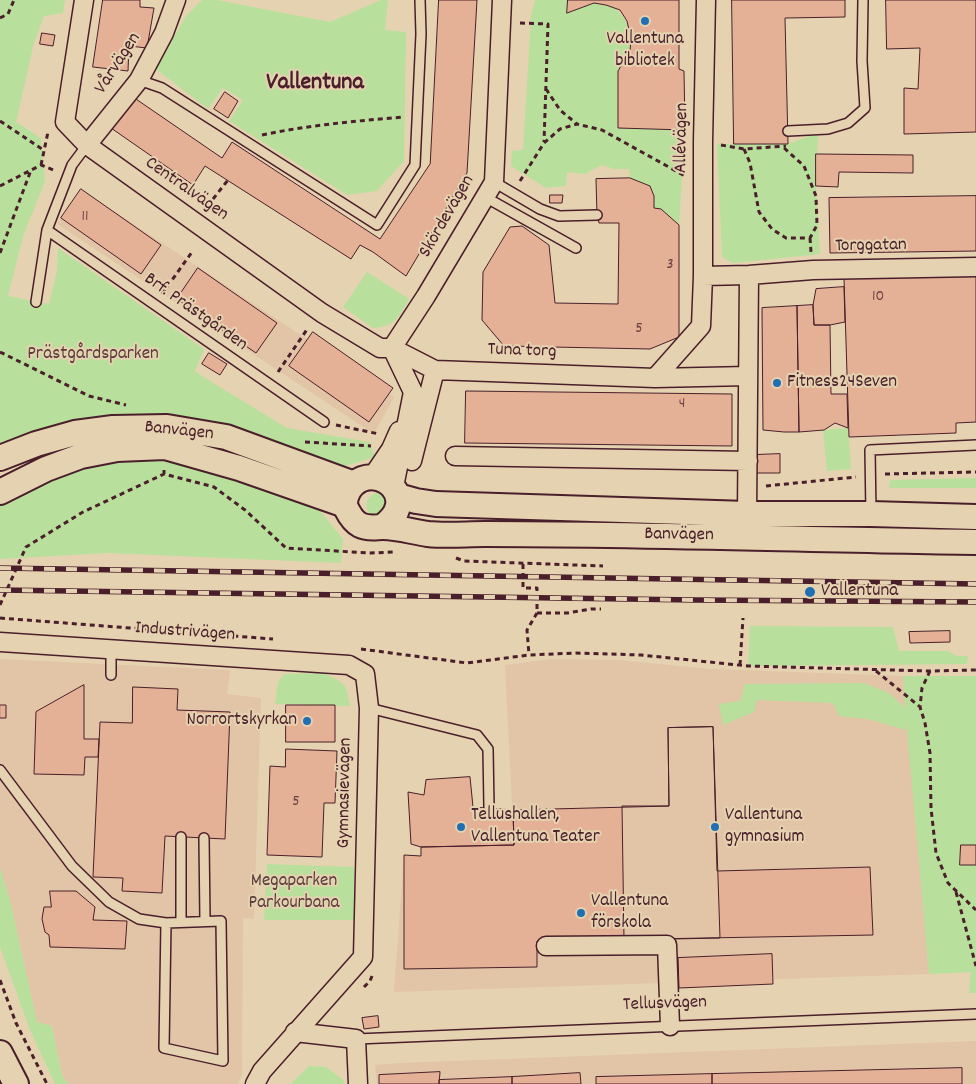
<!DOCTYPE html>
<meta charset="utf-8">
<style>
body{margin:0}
canvas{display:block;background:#e5d2b0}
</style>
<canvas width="976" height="1084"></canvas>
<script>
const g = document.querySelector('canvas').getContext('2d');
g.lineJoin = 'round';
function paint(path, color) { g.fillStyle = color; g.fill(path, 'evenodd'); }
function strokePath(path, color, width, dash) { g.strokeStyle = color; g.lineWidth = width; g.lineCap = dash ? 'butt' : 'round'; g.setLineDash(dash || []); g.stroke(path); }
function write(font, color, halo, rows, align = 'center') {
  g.font = font + ' Dekko,sans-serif'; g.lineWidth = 4; g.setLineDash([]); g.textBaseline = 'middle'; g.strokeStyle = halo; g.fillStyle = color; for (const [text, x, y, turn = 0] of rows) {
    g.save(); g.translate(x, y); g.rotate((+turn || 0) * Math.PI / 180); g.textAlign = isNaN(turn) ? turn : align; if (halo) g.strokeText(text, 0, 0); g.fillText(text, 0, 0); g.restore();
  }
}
paint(new Path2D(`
 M81 189 394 397 374 434 57 224Z
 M0 659 230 670 227 694 261 698 254 919 243 918 242 1074 238 1084H68L62 1075 52 1026 37 1022 10 900 0 868Z
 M551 659 618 660 711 669 903 676 929 974 394 992 404 855 421 856V847L514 845 505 665Z
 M976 1041V1084H377L375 1065 400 1063Z`), '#e2c5a6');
paint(new Path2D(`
 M0 0H65L63 13 44 16 34 43 16 122 41 138 45 181 23 236 8 296 49 304 57 271 58 248 204 349 195 371 205 378 287 428 369 442 375 457 335 469 111 419 0 445Z
 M202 0H217L330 22 381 0H388L385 30 406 32 404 161 377 191 347 195 229 121 243 100 223 88 208 109 156 69 186 16Z
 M535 0H568L567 12C575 9 584 5 593 3 619 0 635 27 630 50 628 58 619 65 618 74 617 91 618 110 619 128L685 130 679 225 661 209 654 208V196L650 186 630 178 629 169H614L602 165 585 174 567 172 566 186 546 188 511 166 512 151 523 150 531 16Z
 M818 133 816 186 820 254 733 263 722 257 717 144H788Z
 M367 272 409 299C398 318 396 326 373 328L343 307Z
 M848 428 851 469 827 471 823 430Z
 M147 454 201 463 316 506 343 539 341 563 108 553 0 559V501L88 460Z
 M976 478V488H889L890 480Z
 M379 492 383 493 391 510 374 517C362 509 365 495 379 492Z
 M750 626 893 627 899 651H948L957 656H968L967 664 748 666Z
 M323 673C345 683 346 682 350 706L275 704 278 682 284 674Z
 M903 676H976V993H969L971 972 929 974 906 719V730L868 719 839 716 833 703 757 700 754 712 723 725 719 704 740 701 745 684 864 683 889 693 905 708Z
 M267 864 354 867V920H264Z
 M0 868 10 900 37 1022 52 1026 62 1075 68 1084H55L30 1030 0 947Z
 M309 1066 326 1067 343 1080 344 1084H291Z`), '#b8e09c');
const building = new Path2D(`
 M103 0H140V7L154 8 147 48 129 46 128 71 93 67Z
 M439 0H477L467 173 406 276 373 252 360 245 351 259 205 166 193 185 111 128 133 97 222 158 232 142 380 239 430 164Z
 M568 0H679V69L684 71 685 130 618 128V71L630 51 631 39 627 21 620 10 606 5 594 3 567 13Z
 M732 0H845V17L785 18 788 144H734Z
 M886 0H976V132L904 134V88L918 89 920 48 887 49Z
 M42 33 55 35 53 46 40 44Z
 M225 92 238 101 228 118 214 109Z
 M816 154 913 155V173L839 172 838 187 816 186Z
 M630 178 650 186 654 196V208L661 209 679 225V337L650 349 504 346 482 320 483 272 510 227 522 226 549 245 555 303 618 304 619 223H599L597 215 596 179Z
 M81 189 161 245 141 274 61 218Z
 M550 195H563L562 203H550Z
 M976 196V251L830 253 829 198Z
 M198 268 277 323 256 353 177 299Z
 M976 273V422L956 423V433L849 437 844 278Z
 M844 287 845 322 830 325H814L813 305 816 289Z
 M813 305 814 325H830L831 394H847L848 428 835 423 824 430 799 432 797 306Z
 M797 306 799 432H784L763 430 762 308Z
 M313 332 393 388 369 422 289 366Z
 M209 353 227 364 220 375 202 364Z
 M466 391 732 394V446L465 443Z
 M780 454V473H756L755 455Z
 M950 631V642L910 643 909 632Z
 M84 685V739H99L98 757H85L84 775 34 774 36 712Z
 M133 687 178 689 177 710 230 712 225 839 165 836 162 893 122 891 123 878 93 877 100 722 132 723Z
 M0 705H6V718H0Z
 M286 705H335V742H286Z
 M713 727 717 871 870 867 873 935 537 941V967L404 969V855L421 856V847L514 845 513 810 669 806 668 728Z
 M713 727 720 938 624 940 622 806H669L668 728Z
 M286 749 337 751 335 803H324L322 857 267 855 270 766 285 767Z
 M470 777 473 807 513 810 514 845 421 847 411 844 408 792 424 795 426 780Z
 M961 845H976V865H960Z
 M50 891H76L95 907 93 920 127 921 125 949 50 947 49 935 45 932 42 919 44 907H51Z
 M772 954 773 984 679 988 678 958Z
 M378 1016 379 1027 364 1029 362 1018Z
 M962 1068V1084H712V1074Z
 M440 1072 439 1084H379V1075Z
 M580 1073 581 1084H512V1077Z
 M712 1074V1084H596V1077Z
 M512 1077V1084H439V1080Z`);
paint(building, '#e4b196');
strokePath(building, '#4a1f2b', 1);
const lane = new Path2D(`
 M139 80 162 88 377 225 415 165 421 34 420 0
 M788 131 828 129 848 123 865 108 862 61 863 0
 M494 182 540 209 559 216 597 215
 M485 197 576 248
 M47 230 324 422
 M36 302 47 230 72 165 87 145
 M871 514 870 450 976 445
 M111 675V649
 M369 708 477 735 488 749 489 807
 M0 770 72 866 109 902 139 919 166 923 221 921 223 1061 164 1048 166 923
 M181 837V922
 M204 838 205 921
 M356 1039 976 1014`);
const street = new Path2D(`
 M84 0 65 122 87 145 322 313 380 348H392L435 370 655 378 701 326 703 276 749 275 813 270 976 267
 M87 145 139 80 164 33 176 0
 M703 276V142L706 0
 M392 348 426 296 494 182 502 0
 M392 348 413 392 394 487
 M655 378 748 376
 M455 456 748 461
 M412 461 435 370
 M372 477 391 449 399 431
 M747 514 749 275
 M0 642 349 665 365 674 369 708 363 957 262 1071 255 1084
 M546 946 667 945 670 1026
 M295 1032 356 1039 358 1084`);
const secondary = new Path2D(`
 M0 458 36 444 75 433 113 428 167 427 226 437 354 484
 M0 492 46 469 81 456 117 449 165 447 239 468 345 505
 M398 496 416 501 436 504 747 514H871L976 517
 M382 527C422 499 379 462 354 484 348 489 343 501 346 508 349 514 354 522 360 525 368 529 376 527 383 527 398 527 413 532 428 534 447 536 466 534 485 534 649 534 812 540 976 542
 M0 1053 16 1084`);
strokePath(lane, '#4a1f2b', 12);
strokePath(street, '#4a1f2b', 21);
strokePath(secondary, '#4a1f2b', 28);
strokePath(new Path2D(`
 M0 18 8 14 14 0
 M520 23 548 24 544 142
 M546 89 560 110 577 124
 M0 121 45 151
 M262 135C309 125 356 121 404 117
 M721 145 744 149 786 146
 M744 149 750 163 759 212 772 229 786 238H810L817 225 816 196 804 166 783 147
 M41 165 48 132
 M520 181 544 143 560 129 577 124 602 130 685 176
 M0 186 41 165 56 171
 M213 199 228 180
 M810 238 811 252
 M0 253 31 170
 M162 294 192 252
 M0 352 89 396 126 405
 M278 372 308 328
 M336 425 379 434
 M305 442 371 446
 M164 470V474L214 487 245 510 286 548 370 553 394 552
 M885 474 976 472
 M766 486 856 477
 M456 558 464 561 603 566
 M523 564V588H537V613L527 630 529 655
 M0 605 26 547 83 512 164 474
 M537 613H567L591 609H601
 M0 618 273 639
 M361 649 467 663 529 655 576 653 641 655 748 666 930 671 976 670
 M740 665 743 618
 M876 671 919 706
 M930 671 922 688 920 707 925 723 930 753 931 808 936 853 948 883 976 910
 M956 892 976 966
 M0 980 16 1023 47 1084
 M364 987 370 981 372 976`), '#4a1f2b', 3, [5, 4]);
strokePath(lane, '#e5d2b0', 9);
strokePath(street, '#e5d2b0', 18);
strokePath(secondary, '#e5d2b0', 24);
const rail = new Path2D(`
 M0 568 976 584
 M0 590 695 600 976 602`);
strokePath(rail, '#4a1f2b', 5.5);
strokePath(rail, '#e5d2b0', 4, [11]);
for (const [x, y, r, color] of [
 [645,21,5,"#1f6fb2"],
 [777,383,5,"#1f6fb2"],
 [810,592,6,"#1f6fb2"],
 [307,721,5,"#1f6fb2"],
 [461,827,5,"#1f6fb2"],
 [715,827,5,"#1f6fb2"],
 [581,913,5,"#1f6fb2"]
]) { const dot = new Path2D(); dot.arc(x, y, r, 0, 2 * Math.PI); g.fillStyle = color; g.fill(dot); strokePath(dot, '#e5d2b0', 2); }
write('16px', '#704446', null, [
 ["11",85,218],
 ["3",670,266],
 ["10",878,298],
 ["5",639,330],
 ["4",682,405],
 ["5",296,803]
]);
write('19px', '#4a1f2b', '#e5d2b0', [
 ["Vallentuna",645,40,"center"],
 ["bibliotek",645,62,"center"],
 ["Fitness24Seven",787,383],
 ["Vallentuna",821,592],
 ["Norrortskyrkan",297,721,"right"],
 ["Tellushallen,",471,816],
 ["Vallentuna Teater",471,838],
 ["Vallentuna",725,816],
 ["gymnasium",725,838],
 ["Vallentuna",591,902],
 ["förskola",591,924]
], 'left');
write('19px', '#4a1f2b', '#e5d2b0', [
 ["Vårvägen",119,64,-57],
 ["Allévägen",683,138,-89],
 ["Centralvägen",186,190,35],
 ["Skördevägen",448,217,-60],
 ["Torggatan",871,247,-1],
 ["Brf. Prästgården",195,313,35],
 ["Tuna torg",522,352,2],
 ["Banvägen",179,432,6],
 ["Banvägen",679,536,1],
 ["Industrivägen",185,633,4],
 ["Gymnasievägen",346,793,-89],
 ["Tellusvägen",665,1005,-2]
]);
write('19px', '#5a3c3c', '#e5d2b0', [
 ["Prästgårdsparken",93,355],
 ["Megaparken",294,882],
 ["Parkourbana",294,904]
]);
write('bold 24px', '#4a1f2b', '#e5d2b0', [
 ["Vallentuna",315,85]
]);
</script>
